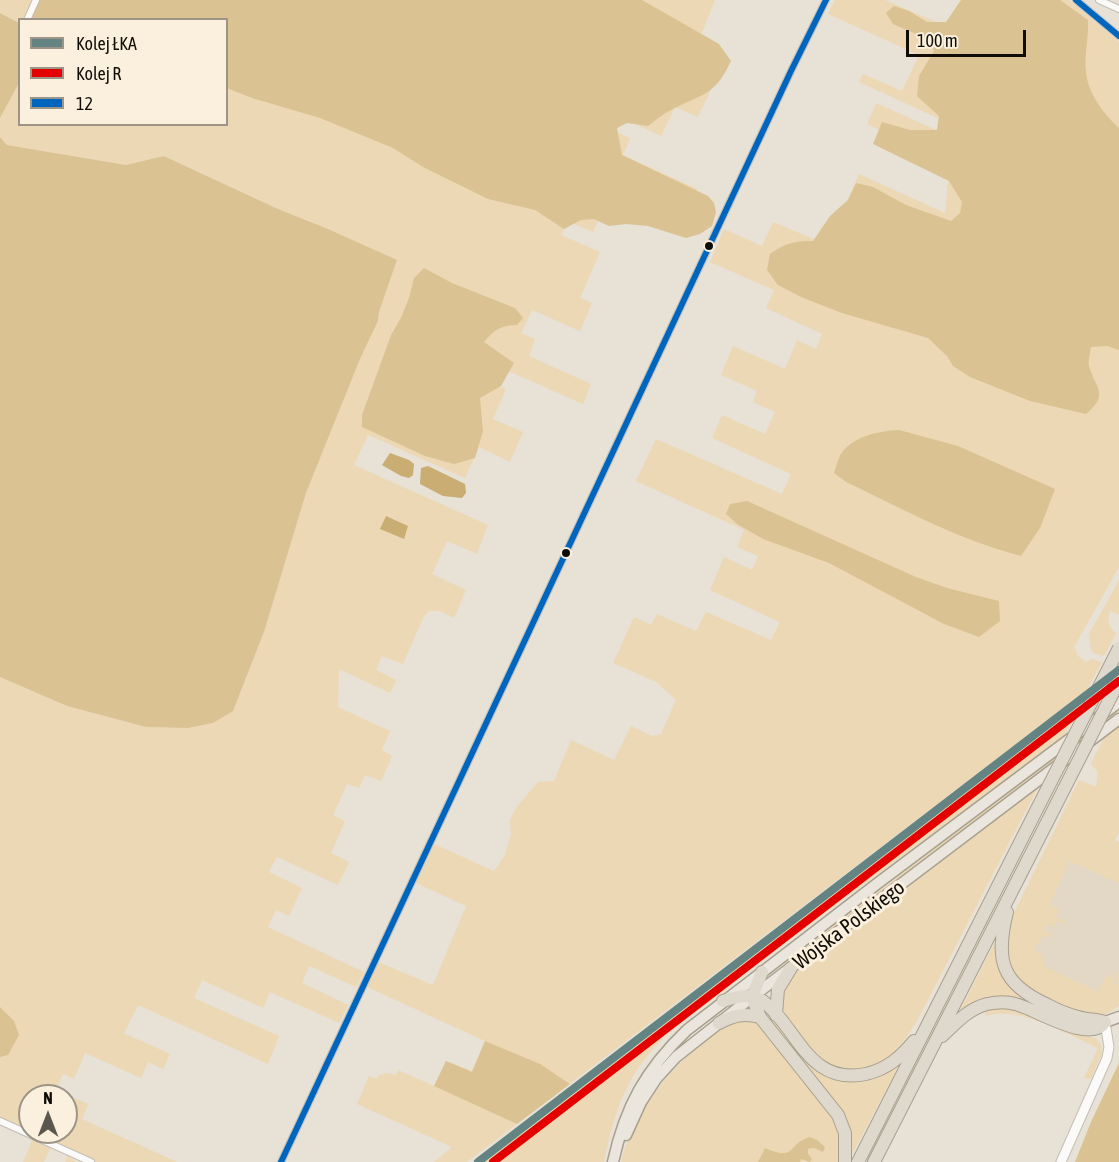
<!DOCTYPE html>
<meta charset="utf-8">
<style>
body{margin:0}
#map{position:relative;width:1119px;height:1162px;overflow:hidden;background:#e7e1d6;font-family:"Asap Condensed",sans-serif}
canvas{display:block}
.legend{position:absolute;left:18px;top:18px;width:210px;height:108px;box-sizing:border-box;background:#faf0dd;border:2px solid #9c9587;margin:0;padding:8px 10px;list-style:none;font-size:18px;color:#100d07}
.legend li{display:flex;align-items:center;gap:12px;height:30px}
.legend b{width:30px;border:2px solid #9c9587}
.north{position:absolute;left:18px;top:1084px;width:60px;height:60px;box-sizing:border-box;background:#faf0dd;border:2px solid #9c9587;border-radius:50%;rotate:0deg;font-size:16px;font-weight:700;line-height:24px;text-align:center;color:#100d07}
.north::after{content:'';display:block;margin:auto;width:21px;height:27px;background:#5b574f;clip-path:polygon(50% 0,100% 100%,50% 72%,0 100%)}
.scale{position:absolute;left:906px;top:30px;width:120px;height:27px;box-sizing:border-box;border:3px solid #100d07;border-top:0;padding-left:8px;font-size:18px;line-height:21px;white-space:nowrap;color:#100d07;-webkit-text-stroke:4px #faf0dd;paint-order:stroke}
</style>
<div id="map">
<canvas width="1119" height="1162"></canvas>
<ul class="legend">
<li><b style="height:8px;background:#648483"></b>Kolej ŁKA</li>
<li><b style="height:8px;background:#e50000"></b>Kolej R</li>
<li><b style="height:8px;background:#0065bd"></b>12</li>
</ul>
<div class="north">N</div>
<div class="scale">100 m</div>
</div>
<script>
const g = document.querySelector('canvas').getContext('2d');
g.lineJoin = 'round';
function paint(path, color) { g.fillStyle = color; g.fill(path, 'evenodd'); }
function strokePath(path, color, width, dash) { g.strokeStyle = color; g.lineWidth = width; g.lineCap = dash ? 'butt' : 'round'; g.setLineDash(dash || []); g.stroke(path); }
function write(font, color, halo, rows, align = 'center') {
  g.font = font + ' "Asap Condensed",sans-serif'; g.lineWidth = 6; g.setLineDash([]); g.textBaseline = 'middle'; g.strokeStyle = halo; g.fillStyle = color; for (const [text, x, y, turn = 0] of rows) {
    g.save(); g.translate(x, y); g.rotate((+turn || 0) * Math.PI / 180); g.textAlign = isNaN(turn) ? turn : align; if (halo) g.strokeText(text, 0, 0); g.fillText(text, 0, 0); g.restore();
  }
}
paint(new Path2D(`
 M1067 854 1119 877V994L1097 997 1019 961Z`), '#e2d8c5');
paint(new Path2D(`
 M0 0H33L24 19 20 20 19 23 0 13Z
 M118 0H715L697 45 725 59 698 117 675 107 661 136 593 104 587 119 630 138 623 155 697 189 677 231 609 198 593 232 568 221 561 235 600 252 580 298 592 303 580 331 532 310 521 333 535 339 529 356 591 384 583 404 508 371 500 386 506 389 493 419 523 432 510 462 479 447 465 478 368 435 354 465 488 525 477 554 447 541 432 574 466 590 454 618 439 611H429L424 616 403 664 382 656 376 670 396 680 390 693 339 669 338 707 390 731 382 750 392 756 381 781 365 775 359 788 347 784 333 815 345 821 331 853 349 862 338 885 277 857 269 872 302 888 289 916 276 910 268 927 364 972 356 987 309 966 302 983 348 1005 339 1023 270 992 263 1008 202 980 194 998 279 1036 268 1064 138 1005 124 1033 170 1054 163 1069 148 1062 141 1078 85 1053 74 1079 63 1074 56 1090 88 1104 82 1119 177 1162H88L70 1158 76 1162H65L68 1154 51 1146 44 1162H23L33 1138 0 1123V677L67 706 146 727 188 728 213 723 240 694 264 632 306 493 360 359 378 321 379 312 397 261 328 229 278 209 165 156 126 165 7 145 0 137V118L19 83 20 124H226V20ZM30 1096H66V1132H30Z
 M835 0H885L959 32 973 0H1069L1119 42V567L1074 647 1078 656 1086 662 1092 659 1102 662 1087 690 467 1162H434L452 1147 357 1104 369 1076 377 1079 379 1075 388 1073 396 1075 398 1070 434 1086 446 1061 472 1071 485 1041 367 987 378 962 433 985 466 906 416 883 434 844 494 871 504 857 511 835 510 820 515 809 538 782 554 781 571 740 614 760 631 726 652 736 661 734 676 700 656 682 613 663 634 617 651 625 657 614 696 631 706 612 771 640 780 622 710 590 724 557 752 570 758 556 737 547 744 530 636 481 656 439 782 494 791 474 712 438 722 415 765 434 775 412 753 402 757 391 721 375 733 346 785 369 797 340 816 349 822 334 766 308 774 290 710 262 724 229 762 246 773 222 828 245 859 174 945 213 949 173 907 142 867 124 876 103 974 147 979 137 859 82 863 74 902 91 919 55 828 14Z
 M1119 580V615L1110 611C1107 620 1108 628 1116 633L1104 656 1093 653 1091 649 1089 634Z
 M1082 701 1063 738 842 900 667 1034C627 1074 615 1107 604 1162H483Z
 M1119 707V713L761 984 815 940Z
 M1119 725V832L1115 840 1119 842V883L1069 861 1050 904 1059 909 1056 917 1066 922 1065 924 1056 921 1053 927 1046 924 1044 930 1051 933 1053 937 1044 936 1035 946 1036 952 1041 954 1045 967 1098 991 1108 973 1110 978 1114 976V972H1116L1115 980 1113 984 1118 986 1117 973 1119 974V1006C1112 1010 1106 1016 1098 1015 1072 1015 1021 993 1011 968 1005 953 1008 937 1010 921L1079 780 1096 787 1098 772 1091 764 1105 735Z
 M1038 787 918 1019C911 1030 904 1041 896 1050 881 1068 842 1079 823 1062 809 1050 798 1033 787 1018 776 998 787 983 801 968Z
 M996 940 1000 965 1038 1005 1036 1008 1023 1002 957 1016Z
 M761 1004C774 1021 802 1061 819 1072 834 1082 857 1084 874 1079 882 1077 891 1070 899 1066L851 1156 850 1133 841 1111 762 1009Z
 M996 1007 1010 1008 1077 1034 1095 1038 1101 1045 1102 1053 1091 1079 1084 1078 1098 1048C1067 1035 1019 1005 986 1016L985 1010Z
 M746 1018 761 1024 832 1114C839 1130 843 1144 839 1162H621C635 1105 691 1038 746 1018Z`), '#ecd8b4');
paint(new Path2D(`
 M39 0H642L719 44 731 61C714 97 703 93 671 110 663 114 656 120 648 126L627 123 617 128 622 155 708 196 714 203 716 212 712 226 700 234 686 238 648 226 626 224 609 226 594 219 581 220 564 229 535 210 488 199 423 167 393 148 320 118 252 98 227 88 226 20H30Z
 M961 0H1060L1088 20C1089 37 1084 55 1086 72 1088 94 1104 114 1119 128V350L1107 346 1091 347C1090 353 1088 361 1089 366 1095 388 1110 394 1086 414L1030 401 970 377 953 366 947 356 928 338 842 313 801 297 778 285 767 270 770 254C786 243 794 241 813 241L830 216 848 200 856 183 873 187 906 205 951 221 960 213 962 202 949 181 873 144 882 122 910 130H937L939 116 917 96 919 76 934 51 930 40 893 24 886 13 894 6 909 11 927 22H946Z
 M0 13 19 23V83L0 118Z
 M0 137 7 145 126 165 164 156 278 209 328 229 397 260 379 312 378 321 360 359 306 493 264 632 233 711 213 723 188 728 146 727 67 706 0 677Z
 M424 268 452 283 515 308 523 318 517 325C501 325 494 330 484 342L514 363 501 386 480 398 483 431 475 458 454 464 425 456 362 427V415L391 335 401 318 409 298 414 278Z
 M899 430 958 446 1055 489 1040 528 1021 556C959 540 903 509 846 482L834 473C836 467 838 459 841 454 853 436 879 431 899 430Z
 M747 501 916 577 947 588 999 601 1000 621 979 637 944 624 829 563 763 539 737 524 726 514 730 504Z
 M0 1007 14 1021 19 1035 8 1055 0 1057Z
 M485 1041 540 1064 570 1084 517 1124 434 1086 446 1061 472 1072Z
 M1119 1063V1162H1075L1091 1122Z
 M810 1137 817 1140 825 1147 823 1152 814 1148 808 1149V1154L812 1159 810 1162 801 1159 800 1162H758L765 1148C797 1162 786 1144 810 1137Z`), '#dac292');
paint(new Path2D(`
 M390 453 409 460 414 464 413 475 409 478 401 476 382 465Z
 M428 466 465 484 466 493 462 498 443 496 420 484 421 468Z
 M386 516 408 526 404 539 380 529Z`), '#caad73');
const street = new Path2D(`
 M1076 0 1119 36
 M1099 0 1119 9
 M27 20 36 0
 M0 1121 91 1162
 M281 1162 791 71 826 0`);
const secondary = new Path2D(`
 M1061 1162 1107 1058 1109 1047 1105 1022`);
const primary = new Path2D(`
 M1105 1022 1119 1017
 M626 1135 641 1102 656 1079 676 1057 752 997 1119 719
 M613 1162C625 1107 646 1069 687 1030L878 883 1119 702`);
const highway = new Path2D(`
 M1007 912C995 960 1001 984 1048 1005 1057 1010 1067 1014 1078 1017 1087 1020 1096 1019 1105 1022
 M762 972 752 997 760 1017 838 1115 845 1133V1162
 M723 1001C736 997 750 992 763 1001 798 1028 808 1086 866 1074 887 1069 901 1057 914 1041
 M776 1015 778 989 791 968
 M719 1023C734 1015 744 1013 760 1017
 M942 1036C956 1023 968 1009 987 1004 996 1002 1006 1001 1015 1004 1034 1008 1090 1045 1105 1022
 M858 1162 1037 809
 M874 1162 1064 789`);
strokePath(street, '#c3beb5', 8);
strokePath(secondary, '#c3beb5', 11);
strokePath(primary, '#a8a08e', 13);
strokePath(highway, '#a8a08e', 14);
strokePath(street, '#fbfaf9', 6);
strokePath(secondary, '#fbfaf9', 9);
strokePath(primary, '#eae6de', 10);
strokePath(highway, '#dfd8cc', 12);
const highwayBridge = new Path2D(`
 M1064 789 1119 681
 M1037 809 1119 648`);
strokePath(highwayBridge, '#a8a08e', 14, []);
strokePath(highwayBridge, '#dfd8cc', 12);
strokePath(new Path2D(`
 M1076 0 1119 36
 M281 1162 791 71 826 0`), '#0065bd', 6);
strokePath(new Path2D(`
 M478 1162 1119 670`), '#648483', 8);
strokePath(new Path2D(`
 M493 1162 1119 681`), '#e50000', 8);
for (const [x, y, r, color] of [
 [709,246,5,"#100d07"],
 [566,553,5,"#100d07"]
]) { const dot = new Path2D(); dot.arc(x, y, r, 0, 2 * Math.PI); g.fillStyle = color; g.fill(dot); strokePath(dot, '#faf0dd', 2); }
write('21px', '#100d07', '#faf0dd', [
 ["Wojska Polskiego",849,925,-37]
]);
</script>
